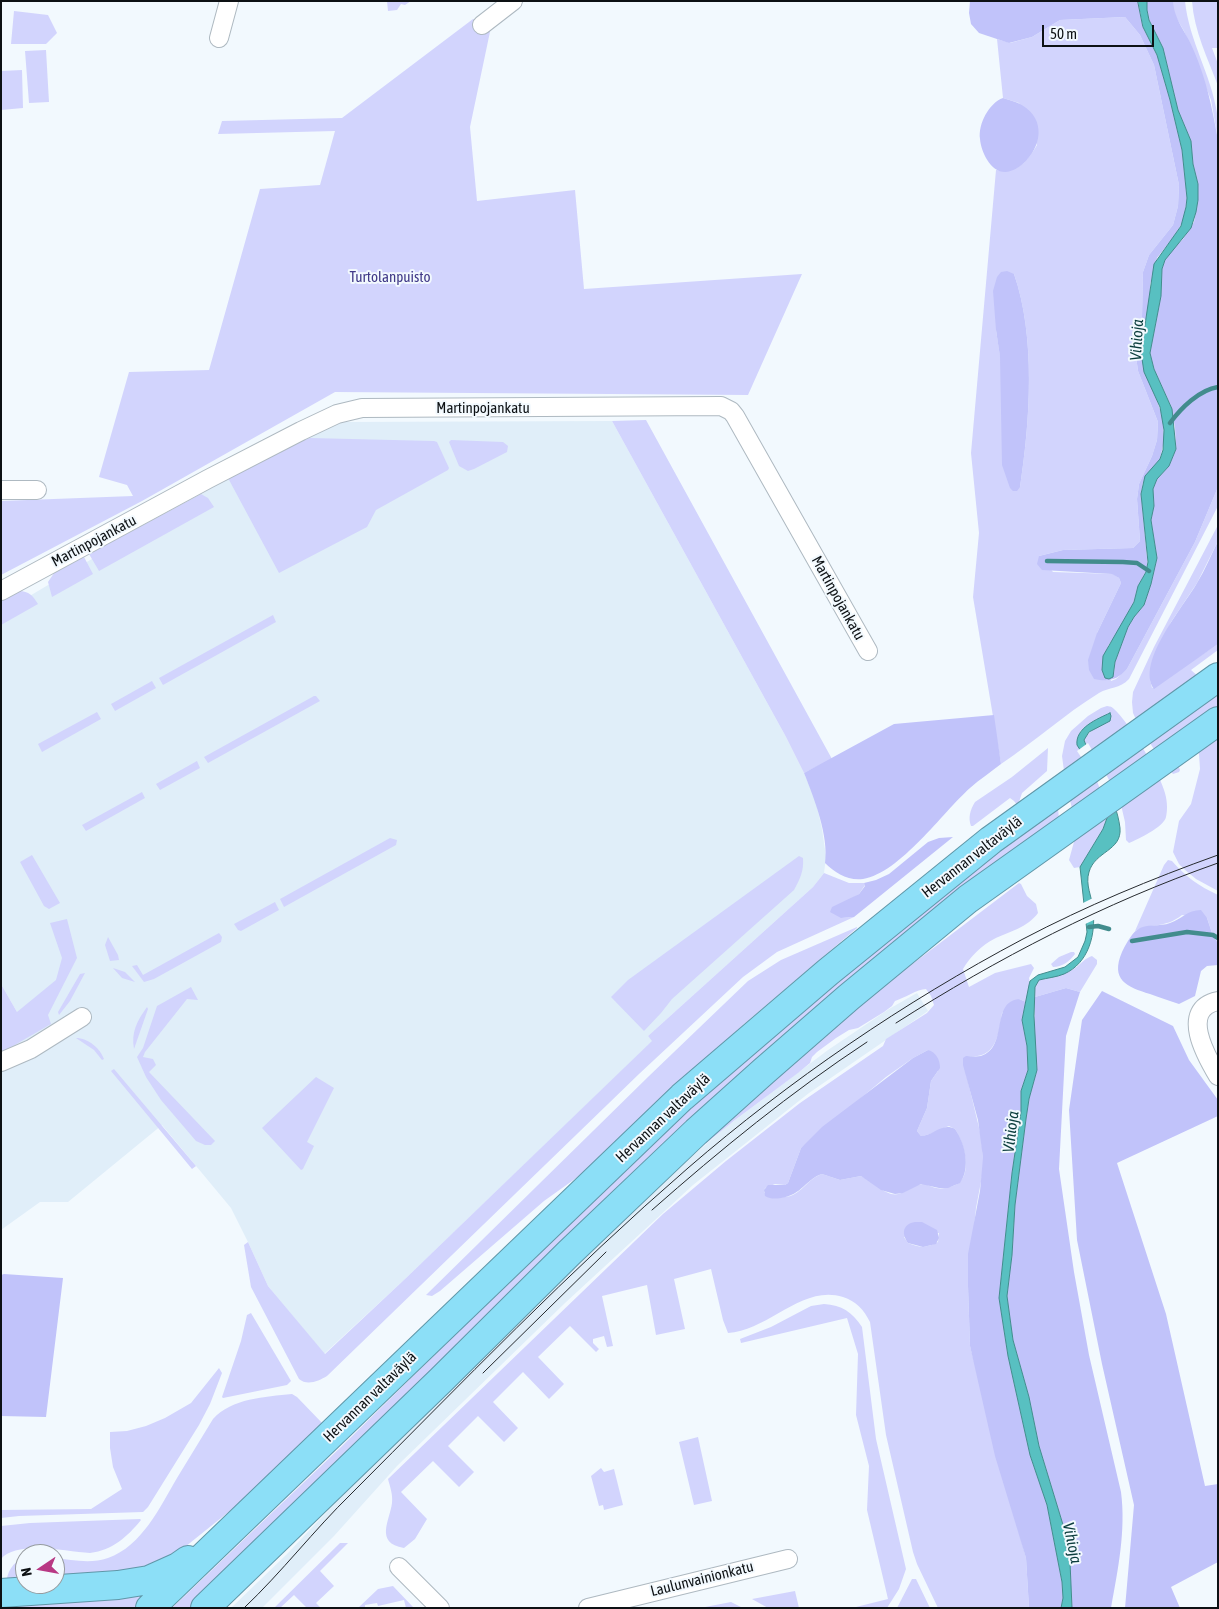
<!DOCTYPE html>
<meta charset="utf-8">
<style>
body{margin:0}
#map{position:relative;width:1219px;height:1609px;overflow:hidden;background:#f2f9fe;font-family:"Asap Condensed",sans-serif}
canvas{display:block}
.frame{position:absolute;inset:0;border:2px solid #0d1114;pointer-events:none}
.north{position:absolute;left:15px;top:1544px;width:50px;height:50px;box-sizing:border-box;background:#f2f9fe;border:1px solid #969ca0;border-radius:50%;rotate:258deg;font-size:14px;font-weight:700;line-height:20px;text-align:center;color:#0d1114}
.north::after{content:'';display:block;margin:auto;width:18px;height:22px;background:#b83884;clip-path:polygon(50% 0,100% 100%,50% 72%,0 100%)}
.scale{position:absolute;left:1042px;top:25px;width:112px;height:22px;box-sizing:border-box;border:2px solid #0d1114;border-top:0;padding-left:6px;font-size:15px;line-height:18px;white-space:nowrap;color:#0d1114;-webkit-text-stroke:4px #f2f9fe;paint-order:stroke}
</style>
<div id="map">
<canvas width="1219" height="1609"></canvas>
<div class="frame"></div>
<div class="north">N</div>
<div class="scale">50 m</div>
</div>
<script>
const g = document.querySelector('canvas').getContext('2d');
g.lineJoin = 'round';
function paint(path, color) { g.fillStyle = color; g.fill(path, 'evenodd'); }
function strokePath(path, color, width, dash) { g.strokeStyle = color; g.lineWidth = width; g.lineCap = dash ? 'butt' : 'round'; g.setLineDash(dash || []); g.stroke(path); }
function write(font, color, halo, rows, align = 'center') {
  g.font = font + ' "Asap Condensed",sans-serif'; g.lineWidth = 4; g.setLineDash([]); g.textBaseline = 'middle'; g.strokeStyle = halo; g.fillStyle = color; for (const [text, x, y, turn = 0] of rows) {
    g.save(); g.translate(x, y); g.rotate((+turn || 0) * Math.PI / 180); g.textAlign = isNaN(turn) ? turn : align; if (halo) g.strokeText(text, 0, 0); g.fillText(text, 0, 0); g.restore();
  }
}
paint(new Path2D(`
 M612 421 786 737 804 773 816 802 822 829 826 857 824 873 813 887 648 1036 653 1041 406 1278 324 1354 268 1286 248 1242 231 1208 162 1125 68 1202H40L1 1230V1026L17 1012 1 984V613L228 478 295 443 342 422Z
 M917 993 928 1011 809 1093 693 1185 565 1303 397 1466 334 1536 262 1608H231L287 1554 379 1457 606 1235 675 1171 726 1127 828 1050 889 1009Z`), '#e0eef9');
paint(new Path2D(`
 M387 1H411L405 5 401 4 397 10 388 11Z
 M1173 1H1185C1189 41 1211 74 1217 113 1219 122 1218 132 1218 140L1211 100 1184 31 1173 12Z
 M1192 1H1218V48H1212L1218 64V86C1208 59 1194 31 1192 1Z
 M14 11 48 15 57 33 46 44H11Z
 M1125 17 1140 35 1154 65 1179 185 1178 206 1173 225 1149 255 1143 272 1142 317 1135 349 1138 371 1158 422 1157 440 1152 456 1139 484 1137 499 1140 541 1133 548 1063 550 1039 556 1053 572 1113 574 1119 578 1121 583 1097 633 1111 681 1116 679 1127 669 1195 542 1218 487V506L1129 679C1120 689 1109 687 1099 693 1065 714 1034 742 1001 764L973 597 979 533 971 453 996 170C1018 173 1027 162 1037 145L1019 103 1003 98 997 39 1010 43 1032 37 1060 20ZM1014 274C1036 337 1030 422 1020 487L996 330Z
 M473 19 491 27 470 127 477 201 575 190 584 289 802 274 748 395 335 392 142 501 1 575V501L133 496 127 485 99 477 129 372 209 370 260 189 320 185 335 131 218 134 222 121 342 118Z
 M46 50 49 102 29 103 25 51Z
 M22 70 23 108 1 110V71Z
 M646 420 832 759 804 773 786 737 612 421Z
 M310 438 434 441 437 442 449 468 448 470 376 510 367 527 279 573 228 478 295 443Z
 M451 440 503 442 508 446 507 452 474 469 468 471 459 466 449 442Z
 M201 494 208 498 214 507 99 571 89 554Z
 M1218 525V541L1197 583 1171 622 1151 666 1150 679 1152 688 1218 644V650L1191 670 1200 678 1218 687V891L1196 879 1184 869 1179 864 1173 852 1179 821 1191 804 1200 769 1199 754 1192 745 1172 750 1180 770 1179 772 1173 774 1157 754 1139 726 1133 713 1132 702 1133 692 1154 647Z
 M84 557 93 574 52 597 48 582 54 573Z
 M19 591C29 591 33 596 38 604L1 625V600Z
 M273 615 276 622 163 685 159 678Z
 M152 681 156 688 115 711 111 704Z
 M314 696H316L320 701 208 763 204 757Z
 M1107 706C1111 707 1111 706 1114 709 1128 721 1159 772 1164 790 1167 798 1168 809 1166 817 1164 827 1138 839 1129 843L1126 840 1125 822 1121 805 1084 740C1087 733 1104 721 1110 714H1108L1080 731 1100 781 1107 818 1103 829 1080 867 1074 868 1069 860 1077 831 1065 778 1062 756 1065 741 1071 731 1088 716 1101 708Z
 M97 712 101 719 42 752 38 744Z
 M1048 748 1047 771 1022 793 1019 802 1022 811 1058 809 1059 818 237 1566 189 1608H172L341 1447 631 1162 1018 806 1014 801 1010 798 973 826H971C968 818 970 810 975 802L1012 777Z
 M197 761 200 768 160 790 156 784Z
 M142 792 145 798 86 831 82 825Z
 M390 838 397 840 396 845 284 907 280 899Z
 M32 855 60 903 49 909 44 906 20 862Z
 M799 856 803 858C804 871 800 879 794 890L672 999 661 1013 644 1031 611 997 628 980Z
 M1168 860 1172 861C1186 877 1199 886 1218 895V943L1213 936 1207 918 1182 915C1164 929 1154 922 1135 931L1164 865Z
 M824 873 849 883H864L865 885 859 894 847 901 841 918 854 917 777 952 743 977 639 1074 327 1376C319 1381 307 1386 299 1379L251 1287 244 1245 248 1242 268 1286 325 1354 406 1278 652 1041 648 1036 813 887Z
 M1019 883 1021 884 1027 896 1036 904 1038 913C1027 928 1010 931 994 939 982 945 970 957 963 969L969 987 995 973 1031 964 1034 968 1029 978C1031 985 1028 995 1026 1002L1019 999 1002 1013C999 1034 996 1059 969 1056L963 1061 981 1136 983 1158V1171L976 1208 968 1286 970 1346 1026 1558 1029 1608H938L917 1564 913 1552 886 1435 870 1322C864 1310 856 1301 843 1297 802 1284 768 1331 728 1333L723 1320 711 1269 674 1279 685 1329 656 1335 647 1285 602 1296 613 1346 607 1347 604 1336 593 1339V1343L599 1349 596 1352 570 1326 538 1357 564 1384 549 1399 523 1372 493 1402 518 1428 504 1442 478 1416 448 1446 474 1472 459 1487 433 1461 401 1492 427 1519 415 1539 404 1548C374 1543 390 1520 392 1503 393 1494 390 1487 388 1479L663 1214 726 1161 800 1103 883 1046 886 1039 927 1013 934 1005 931 996 926 989C917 989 905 998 895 1001L892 1006 884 1012 858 1028 849 1030 836 1038 817 1052 812 1057 810 1063 798 1073 735 1120 699 1149 698 1147 861 1003ZM928 1050 938 1071 931 1081 927 1108 917 1131 921 1136C928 1136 941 1129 949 1126L955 1129C965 1144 976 1183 949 1187 943 1189 936 1189 930 1186 927 1185 927 1184 923 1184 911 1184 904 1197 891 1194 881 1191 871 1181 861 1176L840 1180 822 1174C808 1178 800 1197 784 1197 778 1198 770 1194 764 1193L765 1188 775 1184 785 1185 788 1183 801 1148 886 1077 913 1058ZM939 1233 938 1242C927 1248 920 1248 908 1243L904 1237Z
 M275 902 279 910 241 931 238 930 234 924Z
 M67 919 77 958 48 1015 51 1024 1 1053V984L17 1012 56 980 62 958 50 923Z
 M857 927V928L743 1025 579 1176 544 1201 440 1291 432 1296 426 1295 649 1076 748 981 781 960Z
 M219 933 222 937 221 942 154 979 144 982 132 966 137 965 143 975Z
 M108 937 118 955 119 960 110 961 105 945Z
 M1071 952H1074L1075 954C1070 961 1062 967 1053 967L1051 964 1059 957Z
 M1092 956 1097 960V964L1080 992 1066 988 1035 997V987L1039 980C1051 977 1064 975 1075 968 1081 964 1085 958 1092 956Z
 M113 968 125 972 135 982 122 978Z
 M85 973 70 1001 59 1015 58 1012 80 974Z
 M191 987 198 1000 187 999 145 1052 143 1057 153 1059 156 1065 149 1072 215 1141 211 1145H205L196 1141 161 1100 146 1077 137 1057 143 1048 157 1006Z
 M147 1007 148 1009 134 1049C131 1032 137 1021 147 1007Z
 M76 1038C88 1038 100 1048 104 1059L102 1060 94 1050Z
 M114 1069 196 1166 192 1169 111 1071Z
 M316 1077 334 1088 307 1142 314 1146 303 1169 301 1170 262 1128Z
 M824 1304C842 1305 852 1312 862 1327L876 1439 906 1569 899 1589 887 1608H852L888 1599 867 1510 869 1466 856 1415 858 1354 847 1318 741 1343 740 1339 771 1327 811 1306Z
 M251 1313 291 1381 287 1385 223 1398 222 1397 241 1341 247 1315Z
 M219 1368 222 1373 210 1404 199 1425 148 1507 143 1512 19 1516 1 1518V1510L91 1509 122 1489 113 1467 110 1448V1432L127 1431 146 1426 165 1418 191 1403Z
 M292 1394 297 1397 325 1426 277 1473 170 1559 160 1566 55 1583V1558C72 1560 91 1564 108 1558 142 1546 160 1507 177 1478 189 1458 201 1439 213 1419 232 1398 265 1397 292 1394Z
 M698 1437 712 1501 694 1505 679 1442Z
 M601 1468 604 1472 614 1469 623 1505 604 1510 603 1505 599 1506 591 1476Z
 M140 1519 141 1520C127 1537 113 1550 90 1553 67 1552 17 1540 1 1559V1526L30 1523Z
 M340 1543H348L320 1571 334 1586 316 1603 321 1608H307L294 1595 280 1608H274Z
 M25 1558V1584L6 1585C7 1572 12 1562 25 1558Z
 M912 1579H916L930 1608H897Z
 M393 1586 413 1607 406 1608 404 1600 378 1606 377 1603 365 1605V1608H358L378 1589Z
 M795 1591 799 1608H768L752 1599Z
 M150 1594 135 1608H3L5 1602Z
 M731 1602 743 1608H700Z`), '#d2d4fd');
paint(new Path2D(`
 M970 1H1138L1143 27 1157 55 1170 100 1182 150 1187 198 1184 220 1175 235 1157 258 1150 285V298L1143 339 1156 398 1163 418 1164 441 1160 459 1143 483 1141 494 1148 568 1138 586 1134 602 1118 632 1108 646 1114 673 1115 662 1128 627 1134 617 1144 605 1151 584 1157 558 1151 520 1154 506 1153 489 1157 479 1169 466 1176 449 1175 427 1170 404 1154 369 1150 353 1161 296 1162 269 1165 260 1173 249 1183 239 1194 222 1198 201V184L1193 164 1191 141 1178 110 1163 48 1149 20 1147 10V1H1173C1174 20 1187 33 1194 51 1207 82 1212 107 1218 140V487L1195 542 1127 669C1117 680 1109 682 1094 679L1089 670 1088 660 1097 633 1121 583 1119 578 1112 574 1042 570 1037 564 1039 556 1063 550 1133 548 1140 541 1137 499 1139 484 1152 456 1157 440 1158 422 1138 371 1135 349 1142 317 1143 272 1149 255 1173 225 1178 206 1179 185 1154 65 1140 35 1125 17 1060 20 1032 37 1009 43 979 33 971 24 969 13Z
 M1003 98C1008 100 1014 101 1018 103 1044 115 1044 142 1026 161 1021 166 1014 171 1006 172 991 173 981 152 980 139 978 124 989 103 1003 98Z
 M1007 271 1014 274C1036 337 1030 422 1020 487L1017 491H1013L1010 488 1002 465 1000 357 996 330 993 291 997 277 1001 272Z
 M1218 541V644L1154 689C1135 663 1184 606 1197 583 1205 570 1211 555 1218 541Z
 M994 715 1001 764C991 772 980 779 970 788 943 812 900 873 863 879 848 881 835 873 825 863 829 836 814 798 804 773L894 724Z
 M953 837 854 917 841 918 830 912 832 907 859 894 865 886 864 883 876 880 889 874 928 842 939 838Z
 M1201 910 1207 918 1213 936 1218 943V965L1207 966 1201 971 1195 996 1179 1004C1169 1001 1159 997 1150 994 1127 987 1110 980 1122 952 1125 946 1131 934 1137 930 1146 923 1160 927 1170 923 1182 919 1187 910 1201 910Z
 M1066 988 1080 992 1066 1036 1059 1169 1074 1272 1089 1355 1121 1492C1126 1531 1118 1569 1111 1608H1072L1070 1565 1064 1528 1039 1446 1029 1397 1013 1340 1007 1296 1012 1255 1015 1205 1026 1119 1029 1099 1037 1070 1034 1033 1035 997Z
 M1102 991 1173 1026 1189 1060 1218 1100V1116L1117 1163 1166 1314 1205 1486 1218 1484V1562L1171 1587 1180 1608H1125L1134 1505 1102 1364 1077 1240 1069 1110 1082 1020Z
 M1019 999 1026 1002 1022 1020 1027 1046 1028 1070 1021 1091V1112L1012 1173 999 1298 1008 1356 1030 1455 1047 1505 1062 1582 1063 1598 1061 1608H1029L1026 1558 995 1456 970 1346 968 1286V1254L980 1191 983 1158 978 1120 963 1065V1058L966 1056C971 1056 976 1057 981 1056 1009 1047 990 1002 1019 999Z
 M928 1050C936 1052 940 1060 940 1068L931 1081 927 1108 917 1131 921 1136C933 1136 942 1122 955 1129 965 1143 971 1168 960 1183L948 1188H939L921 1184 903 1193 895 1194 881 1190 861 1176 840 1180 822 1174C806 1179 802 1195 781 1198 775 1199 770 1199 765 1196L764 1190 768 1185H785L788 1183 801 1148 822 1127 913 1058Z
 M915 1222H922L937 1230 939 1238 936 1244 923 1247 908 1243C901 1233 903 1224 915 1222Z
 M4 1274 63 1278 46 1417 1 1416V1275Z`), '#c1c3fa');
const water = new Path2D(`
 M1138 1H1147V10L1149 20 1163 48 1178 110 1191 141 1193 164 1198 184V200L1196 212 1191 228 1165 260 1162 269 1161 296 1150 353 1154 369 1172 409 1176 449 1169 466 1157 479 1153 489 1154 506 1151 520 1157 558 1151 584 1144 605 1134 617 1128 627 1115 662 1113 677 1109 679 1105 678 1102 670 1103 656 1134 602 1138 586 1146 572 1148 562 1141 494 1145 476 1160 459 1163 450 1164 430 1160 407 1144 372 1141 352 1154 264 1181 226 1186 207 1187 198 1182 150 1170 100 1157 55 1143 27Z
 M1110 713 1111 716 1110 721 1089 732 1084 740C1095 770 1116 795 1120 828 1122 851 1095 851 1089 872 1085 885 1092 896 1093 909 1096 934 1089 963 1064 974 1057 977 1047 978 1039 980L1035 987 1034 1016 1037 1070 1029 1099 1026 1119 1015 1205 1012 1255 1007 1296 1013 1340 1029 1397 1039 1446 1064 1528 1067 1553 1070 1562 1072 1608H1061L1063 1598 1062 1582 1047 1505 1030 1455 1008 1356 999 1298 1012 1173 1021 1112V1091L1028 1070 1027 1046 1022 1020 1029 985 1030 981 1038 975 1065 967 1078 957 1085 941 1087 932 1080 867 1103 829 1107 818 1100 781 1077 745C1075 728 1097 719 1110 713Z`);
paint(water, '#58c0c1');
strokePath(water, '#428c8d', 1);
paint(new Path2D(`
 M1088 743 1104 771 1095 778 1077 751Z
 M1106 774 1111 784 1118 810 1103 821 1105 814 1101 792 1097 781Z
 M1093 898 1096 919 1083 925 1081 904Z`), '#f2f9fe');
strokePath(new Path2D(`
 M1170 423C1181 408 1199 390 1218 387
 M1047 561 1123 562 1137 563 1149 571
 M1089 927 1098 926 1109 929
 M1132 941 1187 932 1213 935 1218 938`), '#428c8d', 4.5);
const street = new Path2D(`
 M482 25 513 1
 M219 38 229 1
 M1 490H37
 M1 591 208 479 301 431 337 414 362 408 721 406 731 411 735 416 868 651
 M1218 1001C1179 1009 1206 1056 1218 1076
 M1 1062 31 1049 82 1017
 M399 1567 440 1608
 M588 1608 788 1559`);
const highway = new Path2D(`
 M1 1593 118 1585 149 1580 178 1567 188 1560
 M150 1608 682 1097 828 972 991 840 1218 677
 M205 1608 441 1380 569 1253 696 1132 764 1071 849 997 968 899 1218 721`);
strokePath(street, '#aeb9c1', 20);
strokePath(highway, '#6097a8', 30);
strokePath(street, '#fff', 18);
strokePath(highway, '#8cdff7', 28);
strokePath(new Path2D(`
 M896 1023C998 958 1104 903 1218 863
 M652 1210C720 1150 791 1092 867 1042
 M483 1373 606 1252
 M244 1608C282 1572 314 1530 351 1494 461 1384 570 1270 688 1168 790 1080 904 1002 1023 939 1086 906 1151 879 1218 855`), '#262a2e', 1);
write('15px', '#413a88', '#f2f9fe', [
 ["Turtolanpuisto",390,277]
]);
write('15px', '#0d1114', '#f2f9fe', [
 ["Martinpojankatu",483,408],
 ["Martinpojankatu",94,541,-28],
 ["Martinpojankatu",838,598,61],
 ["Hervannan valtaväylä",972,857,-38],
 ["Hervannan valtaväylä",663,1118,-43],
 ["Hervannan valtaväylä",370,1397,-44],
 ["Laulunvainionkatu",702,1579,-14]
]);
write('italic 16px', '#0c3e3e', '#f2f9fe', [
 ["Vihioja",1137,340,-87],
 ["Vihioja",1011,1132,-83],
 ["Vihioja",1072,1543,78]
]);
</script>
